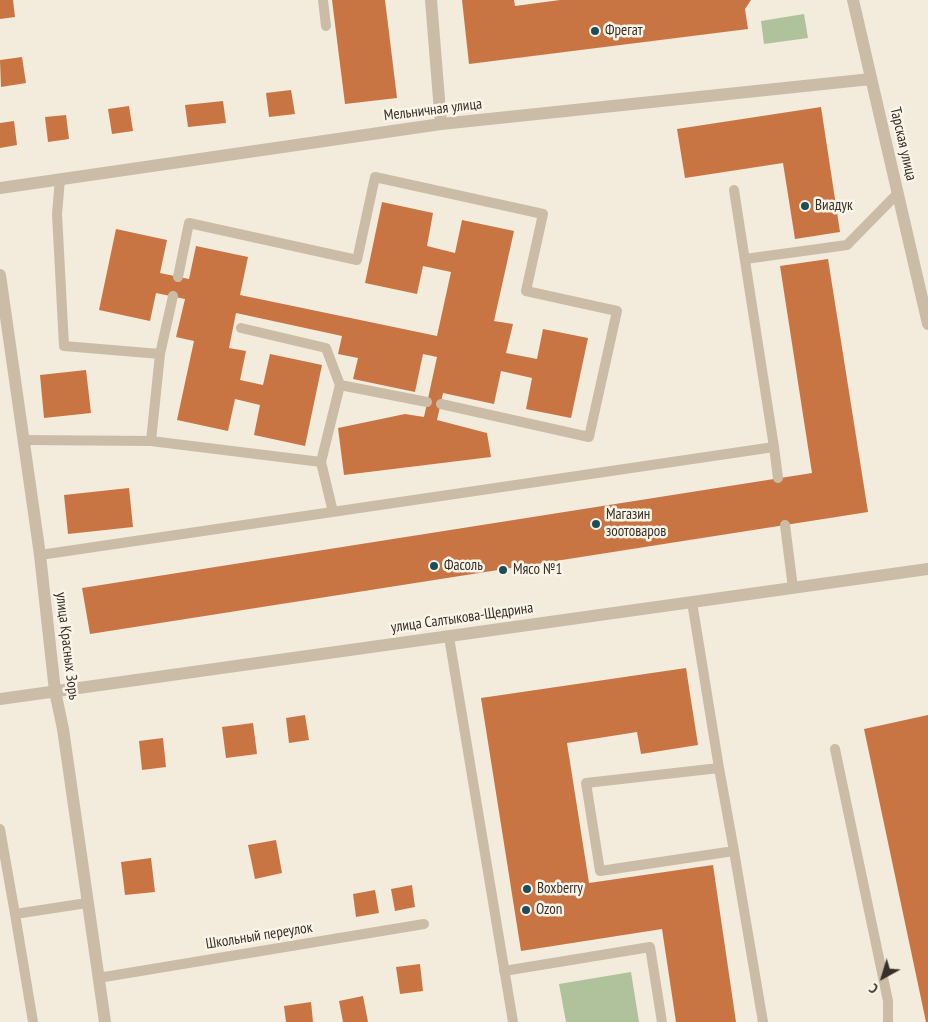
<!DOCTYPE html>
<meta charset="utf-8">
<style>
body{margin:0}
#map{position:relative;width:928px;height:1022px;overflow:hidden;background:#f3ebdc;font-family:"PT Sans Narrow",sans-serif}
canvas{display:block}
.north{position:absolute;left:858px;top:952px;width:50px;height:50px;-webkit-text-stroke:4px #faf4e8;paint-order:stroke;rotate:219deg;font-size:14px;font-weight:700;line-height:20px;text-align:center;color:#372f28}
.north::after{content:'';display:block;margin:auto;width:18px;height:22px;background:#372f28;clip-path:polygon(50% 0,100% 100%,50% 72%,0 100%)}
</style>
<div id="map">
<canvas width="928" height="1022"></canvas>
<div class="north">С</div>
</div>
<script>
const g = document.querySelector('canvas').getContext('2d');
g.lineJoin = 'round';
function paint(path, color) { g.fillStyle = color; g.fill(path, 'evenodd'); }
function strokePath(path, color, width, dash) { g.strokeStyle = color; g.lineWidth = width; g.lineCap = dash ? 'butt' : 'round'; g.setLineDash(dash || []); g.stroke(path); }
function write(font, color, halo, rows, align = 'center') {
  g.font = font + ' "PT Sans Narrow",sans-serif'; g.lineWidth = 5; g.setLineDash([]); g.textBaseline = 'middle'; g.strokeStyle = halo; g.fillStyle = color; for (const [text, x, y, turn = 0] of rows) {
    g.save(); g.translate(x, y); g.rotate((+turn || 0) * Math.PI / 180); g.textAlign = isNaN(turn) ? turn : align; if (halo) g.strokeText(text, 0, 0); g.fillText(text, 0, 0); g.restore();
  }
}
paint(new Path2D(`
 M804 14 808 38 764 44 761 21Z
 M631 972 639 1022H566L559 984Z`), '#b0c29b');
paint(new Path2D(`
 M0 0H13L15 17 0 19Z
 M332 0H385L397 98 345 104Z
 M462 0H514L515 6 560 0H751L745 9 748 29 469 64Z
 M22 57 26 83 1 87 0 60Z
 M291 90 295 114 269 117 266 93Z
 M223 101 226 123 188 127 185 105Z
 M129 106 133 131 112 134 108 109Z
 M821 107 840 232 795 239 783 163 685 178 677 129Z
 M66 115 69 139 48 142 45 117Z
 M14 121 17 145 0 148V123Z
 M382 202 433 213 427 246 455 253 462 220 514 231 494 321 513 324 506 353 537 359 543 329 588 338 571 418 526 409 532 378 501 371 494 404 443 393 437 420 487 433 491 457 344 475 338 428 405 414 424 417 437 357 423 354 415 392 353 379 358 358 338 354 342 336 236 313 229 348 246 351 240 380 263 385 270 354 322 365 305 446 254 435 260 405 235 399 228 431 177 420 194 341 176 337 185 299 156 293 150 321 99 310 116 229 167 240 160 273 189 279 196 246 248 257 240 295 437 336 451 272 423 266 417 294 365 283Z
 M828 259 868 512 90 634 82 588 812 473 780 266Z
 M86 370 91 413 44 418 40 375Z
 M129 488 133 527 68 534 64 495Z
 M686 668 698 745 641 754 637 732 567 743 589 883 713 865 736 1022H676L662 929 521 951 481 698Z
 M305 715 309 740 289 743 286 718Z
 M928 715V1022H926L864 729Z
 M253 723 257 754 226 758 222 727Z
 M163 738 166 767 142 770 139 741Z
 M276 840 282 873 255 879 248 845Z
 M151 858 155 892 125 895 121 862Z
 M412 885 415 907 395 911 391 889Z
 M375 890 379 913 356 917 353 894Z
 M420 964 423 991 400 994 396 967Z
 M363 996 368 1022H343L339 1001Z
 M311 1002 313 1022H286L284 1006Z`), '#c97543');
strokePath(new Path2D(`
 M323 0 326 26
 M734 190 774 447
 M745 259 847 245 898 193
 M178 277 189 223 357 260 375 177 543 214 526 291 617 311 589 437 441 404
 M241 328 326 348 340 385
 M160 354 173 296
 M24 440 151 441 160 354 64 346 57 214 60 179
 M151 441 321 462 340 385 427 402
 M321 462 333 512
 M785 525 793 588
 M40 555 774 447 778 478
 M692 602 719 768 586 783 600 871 734 851 763 1022
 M449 637 513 1022
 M835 749 888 1001V1022
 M719 768 734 851
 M0 829 15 914 87 903
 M15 914 33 1022
 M504 971 650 947 662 1022
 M98 978 424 924`), '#cbbca7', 10);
strokePath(new Path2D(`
 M431 0 441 124
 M853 0 928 324
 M0 188 441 124 871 79
 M0 275 40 555 55 691 63 729 105 1022
 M0 699 928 569`), '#cbbca7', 12);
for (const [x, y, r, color] of [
 [595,31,5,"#1c4e5a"],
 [805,206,5,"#1c4e5a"],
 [596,524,5,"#1c4e5a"],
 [434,566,5,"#1c4e5a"],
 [503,570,5,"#1c4e5a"],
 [527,889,5,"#1c4e5a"],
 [526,910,5,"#1c4e5a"]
]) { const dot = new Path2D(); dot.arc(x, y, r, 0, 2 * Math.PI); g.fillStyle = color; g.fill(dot); strokePath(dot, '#faf4e8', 2); }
write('15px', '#372f28', '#faf4e8', [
 ["Фрегат",605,31],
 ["Виадук",815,206],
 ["Магазин",606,515],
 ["зоотоваров",606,532],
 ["Фасоль",444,566],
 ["Мясо №1",513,570],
 ["Boxberry",537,889],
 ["Ozon",536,910]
], 'left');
write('15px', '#372f28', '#faf4e8', [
 ["Мельничная улица",433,110,-7],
 ["Тарская улица",903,144,77],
 ["улица Салтыкова-Щедрина",462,618,-8],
 ["улица Красных Зорь",67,646,83],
 ["Школьный переулок",259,936,-9]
]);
</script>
